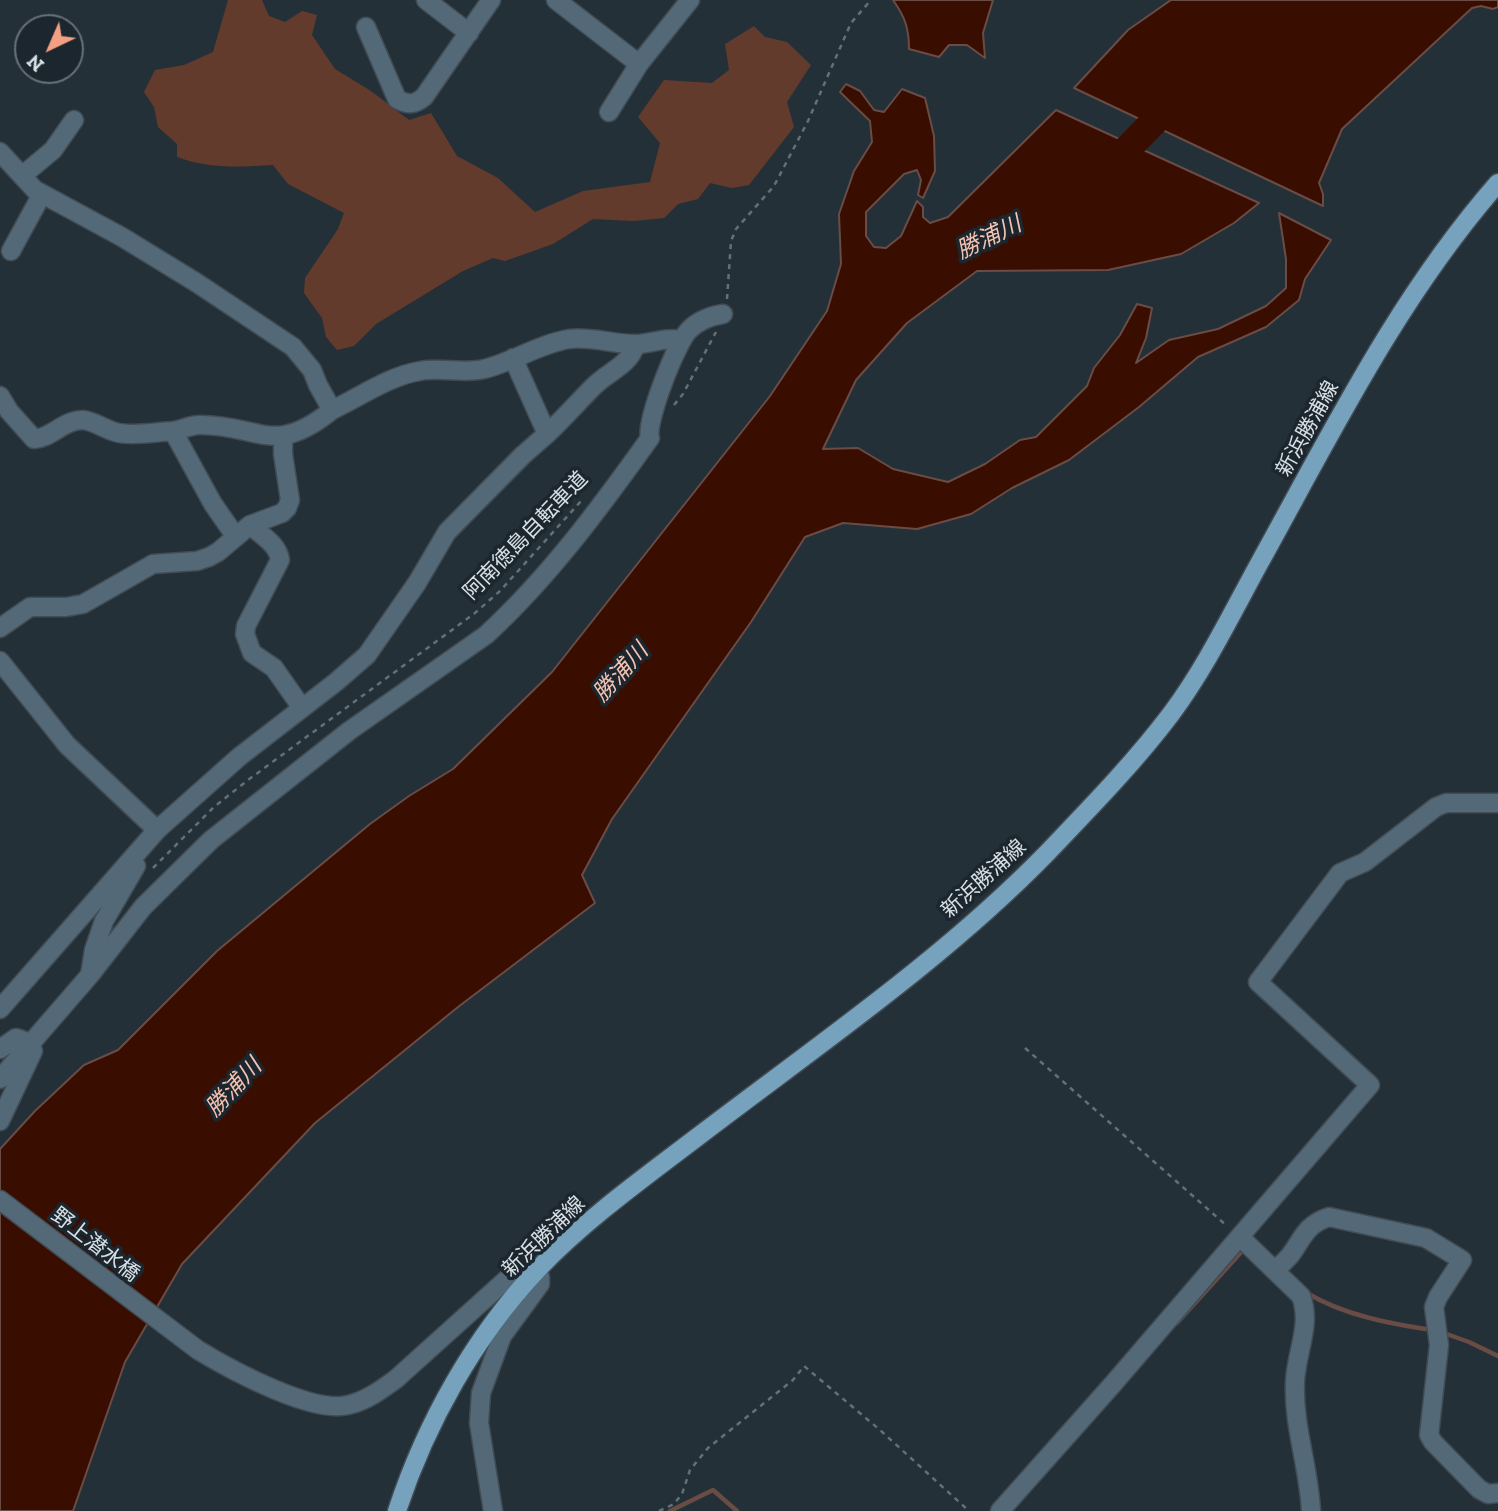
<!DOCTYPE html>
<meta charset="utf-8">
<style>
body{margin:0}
#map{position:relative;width:1498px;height:1511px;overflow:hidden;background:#243038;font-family:"Zilla Slab",serif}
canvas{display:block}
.north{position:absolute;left:14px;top:14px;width:70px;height:70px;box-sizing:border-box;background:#1b262e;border:2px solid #677077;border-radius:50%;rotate:224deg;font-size:19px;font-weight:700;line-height:28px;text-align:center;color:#d8e0e5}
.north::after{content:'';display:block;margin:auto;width:24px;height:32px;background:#f3a082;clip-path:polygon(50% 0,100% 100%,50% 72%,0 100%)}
</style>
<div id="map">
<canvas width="1498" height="1511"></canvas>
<div class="north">N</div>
</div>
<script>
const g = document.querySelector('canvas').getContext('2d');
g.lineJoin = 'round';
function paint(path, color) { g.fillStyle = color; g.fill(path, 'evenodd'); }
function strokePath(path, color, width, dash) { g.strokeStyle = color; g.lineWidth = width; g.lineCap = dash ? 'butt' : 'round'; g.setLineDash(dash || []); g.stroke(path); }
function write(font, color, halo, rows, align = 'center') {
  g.font = font + ' "Zilla Slab","Noto Sans JP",serif'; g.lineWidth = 7; g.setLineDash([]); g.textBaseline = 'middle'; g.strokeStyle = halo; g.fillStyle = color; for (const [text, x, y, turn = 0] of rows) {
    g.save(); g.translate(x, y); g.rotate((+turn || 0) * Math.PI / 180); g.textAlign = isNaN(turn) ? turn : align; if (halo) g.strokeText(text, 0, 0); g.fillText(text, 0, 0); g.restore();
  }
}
paint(new Path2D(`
 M228 0H262L269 16 285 22 302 11 317 15 312 35 335 69 371 91 409 120 431 113 457 156 498 178 535 212 583 191 650 182 660 143 638 117 664 80 712 83 729 70 725 44 754 26 765 37 787 42 811 65 787 102 794 127 749 185 732 188 710 183 698 199 678 204 664 218 634 221 593 219 553 244 505 261 493 258 463 271 376 324 354 346 337 350 326 337 322 318 304 293 305 278 338 229 344 213 288 184 273 165C240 167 209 169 177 157V144L158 127 154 107 144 92 155 70 184 65 213 52Z`), '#633b2d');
const water = new Path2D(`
 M893 0H993L983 33 985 58 967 45H949L939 57 909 49C909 28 905 17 893 0Z
 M1171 0H1498V7L1493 9 1481 6 1472 8 1342 129 1319 183 1323 194V206L1074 88 1128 30Z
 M846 84 860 91 874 110 884 112 902 89 925 98 934 136 935 171 923 198 918 195 921 180 917 170 904 174 866 212V236L874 247 886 248 901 236 917 201 923 207V217L930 223 948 217 1056 110 1259 203 1234 223 1181 254 1108 270 977 271 907 323 856 380 823 449 858 448 893 469 948 482 985 464 1020 440 1036 437 1087 386 1094 368 1120 335 1137 304 1152 308 1146 338 1136 363 1169 340 1218 329 1266 306 1286 288V259L1279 213 1331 240 1305 279 1299 300 1266 327 1198 357 1139 407 1069 460 1012 488 971 514 917 529 843 523 805 537 751 622 612 819 582 875 595 903 458 1007 315 1123 182 1264 125 1362 73 1511H0V1149L35 1111 84 1065 118 1050 217 951 370 824 409 796 453 769 552 672 770 396 827 311 841 264 839 214 854 171 872 142 870 121 840 92Z`);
paint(water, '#390d00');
strokePath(water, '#694c45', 2);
strokePath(new Path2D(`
 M1307 1293C1343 1315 1391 1324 1432 1330
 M1177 1323 1244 1249
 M1441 1332 1469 1342 1498 1356
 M670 1511 713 1490 737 1511`), '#694c45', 4.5);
strokePath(new Path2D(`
 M1105 172 1176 99`), '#390d00', 28);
const minor = new Path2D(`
 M426 0 469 33
 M556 0 639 64 609 112
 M366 27 397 99C408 105 414 105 424 97L491 0
 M639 64 690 0
 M0 152 35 190 122 237 197 283 293 347 312 370 318 385 332 410C360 397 389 376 420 371 441 367 463 374 484 369 513 362 539 344 569 339 593 336 615 345 638 344 653 343 666 337 681 340
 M23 175 53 150 74 120
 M11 251 42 194
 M513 358 547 434C564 418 578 402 594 386 609 371 629 366 636 344
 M0 396 9 411 34 439C52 438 63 420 83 420 95 421 107 431 119 433 135 436 157 432 173 431 182 430 190 425 199 425 259 424 273 458 332 410
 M173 431 213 504 236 537
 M250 525C261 535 278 544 280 560L246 626 245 634 252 653 274 668 302 708
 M0 628 30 607H66L83 604 153 564 197 561 209 557 218 552 250 525 282 513 287 508 290 500 283 454V436
 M0 661 67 745 157 830
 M90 975 143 907 211 840 349 731 486 635C549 577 600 508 650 438 645 423 676 343 689 330 699 320 710 316 723 314
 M0 1009 157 830 239 757 336 682 367 655 417 583 447 532 523 455 547 434
 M0 1049 16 1038 30 1043 33 1051 0 1121
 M0 1079 90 975 94 950 104 921 136 866
 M0 1200 198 1350C231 1370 312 1414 348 1405 366 1401 381 1390 396 1379L517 1270 531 1266 540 1277V1284L502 1336 481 1393 479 1423 493 1511
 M1240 1237 1301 1296C1312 1325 1296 1352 1295 1382 1293 1426 1309 1467 1311 1511
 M1275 1269C1302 1252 1297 1227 1329 1217L1426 1238 1462 1260 1438 1297 1434 1307 1439 1345 1429 1435 1433 1442 1479 1489 1488 1494 1498 1493
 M1000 1511 1113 1384 1370 1085 1258 982 1340 873 1365 862 1436 807 1446 803H1498`);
const major = new Path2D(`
 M397 1511C426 1423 474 1337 538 1269 586 1219 645 1177 700 1135 818 1045 945 958 1048 852 1090 808 1134 763 1171 714 1206 667 1232 613 1260 562 1332 432 1399 296 1498 183`);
strokePath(minor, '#414c54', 21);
strokePath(major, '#414c54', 21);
strokePath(new Path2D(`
 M727 299 731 241 736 229 774 186 808 121 851 23 871 0
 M674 405 683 394 716 332
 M153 868 214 807 248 780 475 613 500 591 582 500
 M1025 1048 1227 1226
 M659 1511 674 1504 682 1494 690 1470 708 1448 793 1380 804 1366 880 1430 969 1511`), '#656f76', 2.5, [5, 5]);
strokePath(minor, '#546977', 18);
strokePath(major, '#76a2be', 18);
write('21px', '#d8e0e5', '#1b262e', [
 ["新浜勝浦線",1308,429,-61],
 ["阿南徳島自転車道",526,536,-46],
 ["新浜勝浦線",984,879,-42],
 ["新浜勝浦線",544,1237,-44],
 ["野上潜水橋",95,1245,38]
]);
write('italic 23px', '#f4c2b0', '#1b262e', [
 ["勝浦川",989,238,-26],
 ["勝浦川",621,673,-48],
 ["勝浦川",234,1088,-47]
]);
</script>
